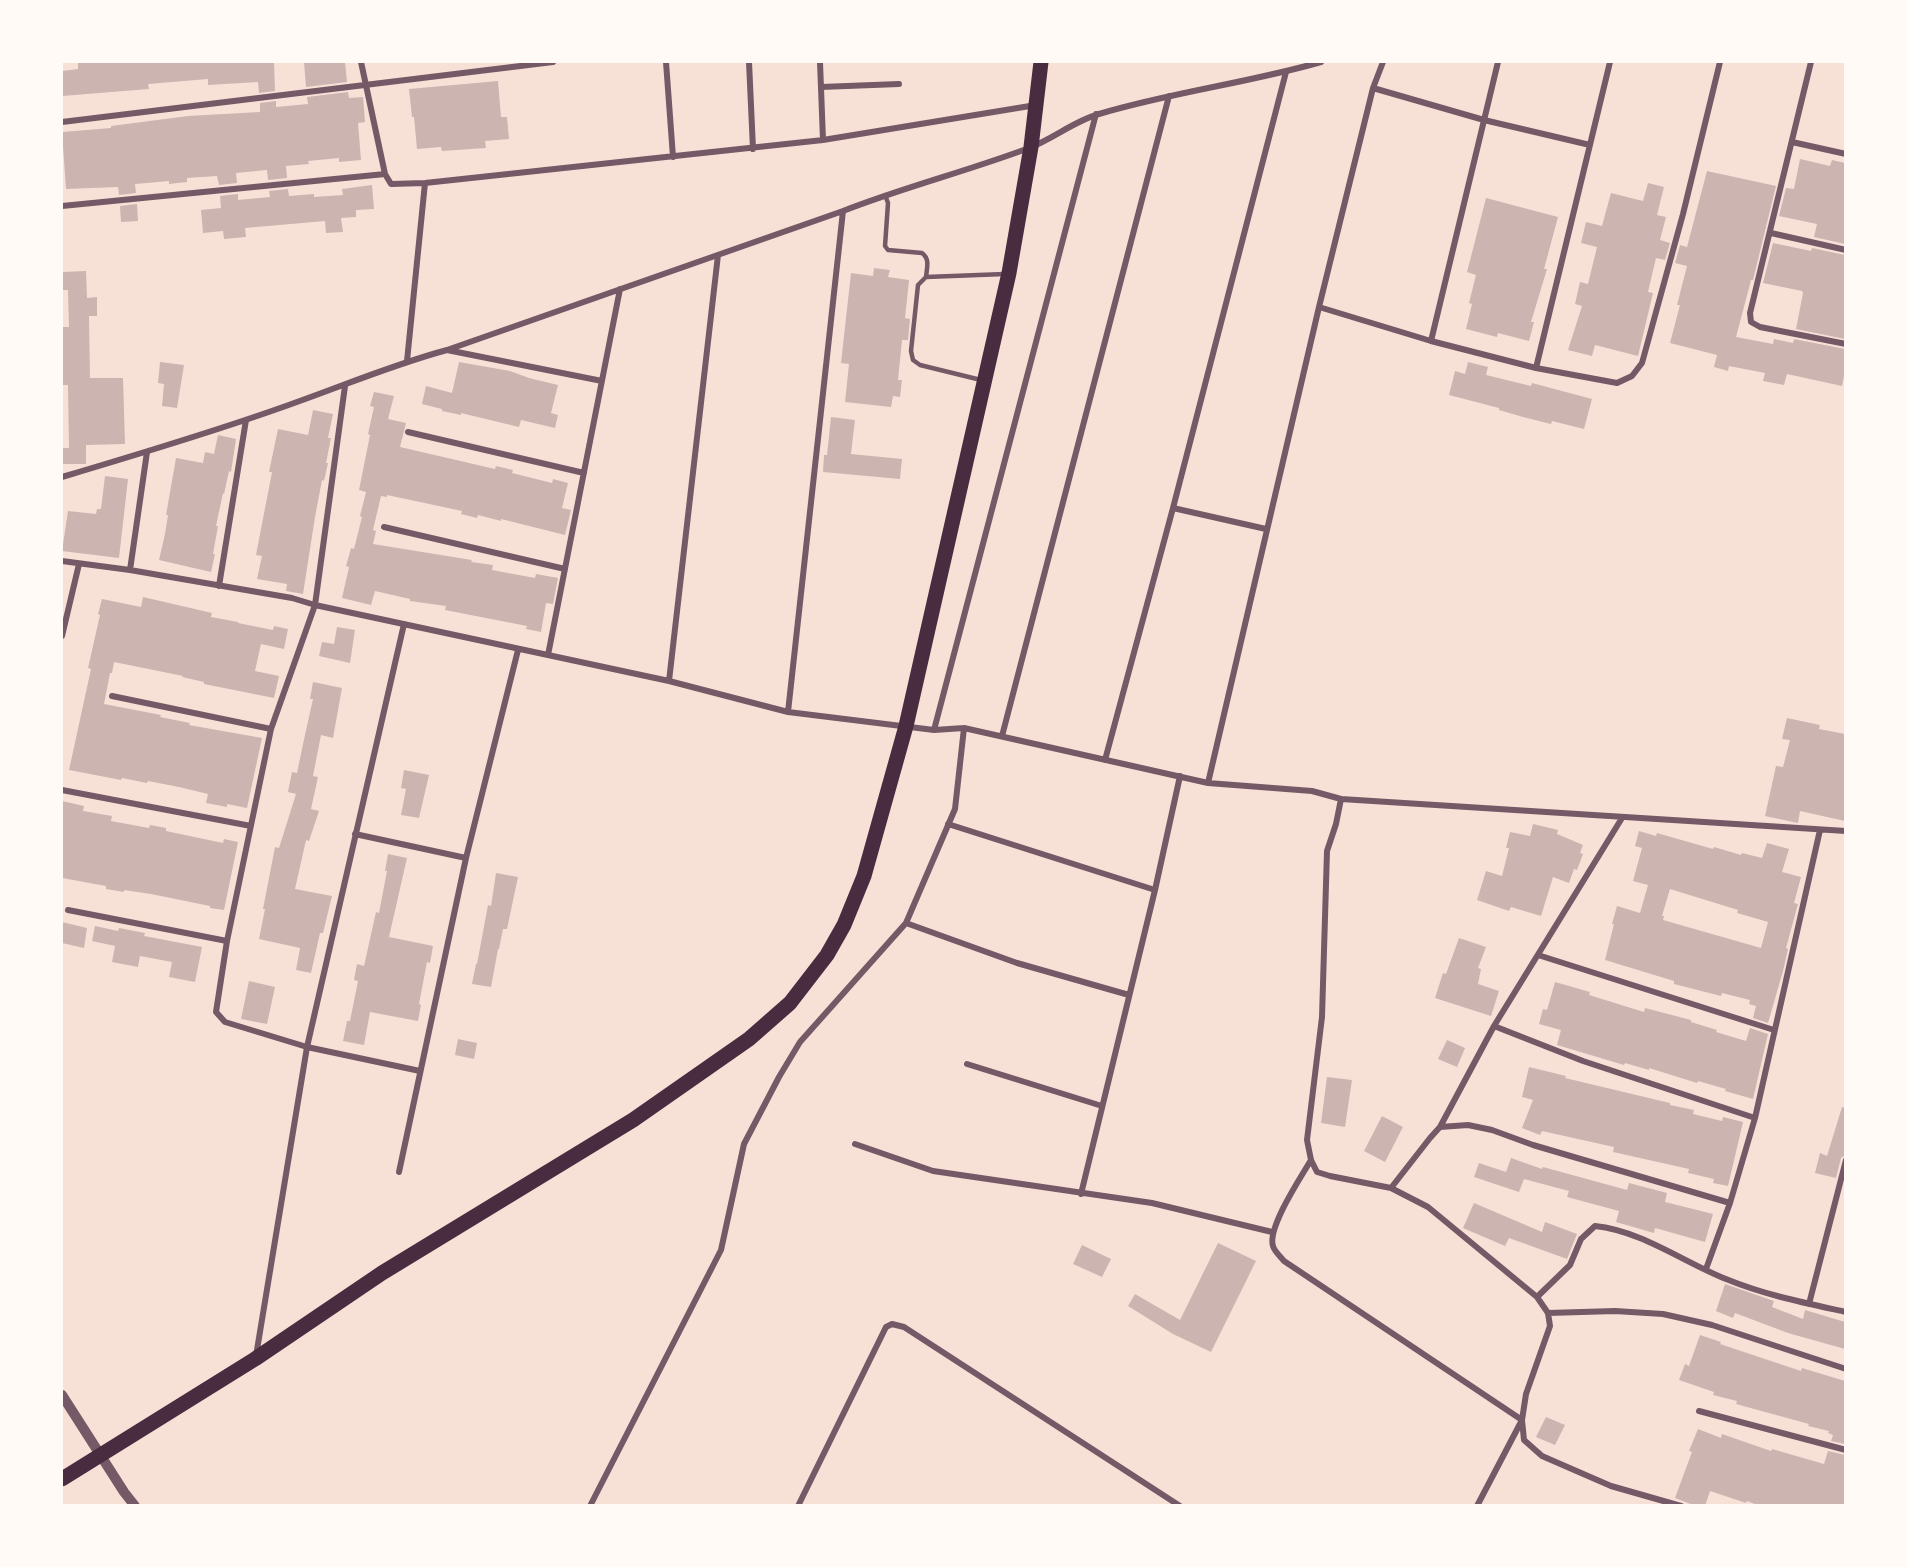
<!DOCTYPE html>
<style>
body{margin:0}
#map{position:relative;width:1907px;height:1567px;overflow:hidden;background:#f7e1d7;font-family:Cabin,sans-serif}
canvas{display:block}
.frame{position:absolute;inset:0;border:63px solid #fffaf5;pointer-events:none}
</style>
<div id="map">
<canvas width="1907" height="1567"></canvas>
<div class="frame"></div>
</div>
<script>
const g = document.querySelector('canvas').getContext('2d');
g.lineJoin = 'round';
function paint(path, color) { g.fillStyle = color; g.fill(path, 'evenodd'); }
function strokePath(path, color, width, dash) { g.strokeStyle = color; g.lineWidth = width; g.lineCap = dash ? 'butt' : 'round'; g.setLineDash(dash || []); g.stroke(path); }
paint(new Path2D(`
 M78 62H274L275 91 259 93 258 82 208 85V79L148 84 149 89 62 96V71L78 69Z
 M304 62H345L347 82 306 87Z
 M498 81 501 117H507L509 139 485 141 486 148 442 151 441 147 417 149 414 117H412L409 89Z
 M348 92 349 98 363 97 365 122 358 123 361 160 339 162V158L308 161 309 164 286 166 287 178 268 180 267 170 236 173 237 183 219 185 217 176 187 178V182L169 184V181L135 184 136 193 119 195 118 187 66 189 62 132 111 128V126L188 116 260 112V103L276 101V107L308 104 307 97Z
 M1800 159 1830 166 1832 160 1845 163V244L1814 237 1817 224 1779 216 1786 188 1794 189Z
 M1707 171 1776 186 1753 280H1751L1749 288 1736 337 1773 344 1774 339 1793 343 1794 339 1845 349V371L1842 386 1787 374 1784 385 1763 381 1765 373 1729 366 1728 371 1714 367 1717 355 1670 343 1680 305H1677L1687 266 1675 263 1680 245 1687 247Z
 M1648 183 1664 187 1657 215 1666 217 1660 240 1670 243 1665 260 1656 258 1648 292 1653 293 1638 356 1595 345 1592 356 1568 350 1582 306 1575 304 1580 282 1588 284 1597 247 1581 243 1586 222 1602 226 1611 193 1643 201Z
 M372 185 374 209 356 210V217L341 218 343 232 326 233 325 221 245 228 246 237 224 239 223 231 203 233 201 210 221 208 220 196 238 194V200L270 197 269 191 288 189 289 196 314 194V197L343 195 342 189Z
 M1486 198 1558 217 1544 269H1547L1531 322H1534L1529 341 1498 333 1497 337 1466 329 1472 304 1469 303 1476 275 1467 272Z
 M137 204 138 221 121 222 120 206Z
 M1773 243 1811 251 1812 248 1845 255V339L1796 329 1803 293 1802 291 1763 283Z
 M874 268 890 270 888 277 909 280 905 318 910 319 908 340H902L898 380H902L900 397 893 396 891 407 845 402 849 364 841 363 851 273 873 276Z
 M86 271 87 298 97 297V316H89L90 378H123L125 444 86 445V464H62V448H69L68 385H63V327H69L68 290H62V272Z
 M160 362 184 365 177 408 162 406 164 384 158 383Z
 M459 362 510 371 529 378 558 385 551 413 558 415 555 428 521 420 519 427 461 413V415L442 411V409L422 404 426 386 452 393Z
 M1468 362 1488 367 1486 375 1531 386 1532 383 1592 399 1584 429 1552 421 1551 424 1523 417 1499 410V408L1449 395 1455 371 1465 374Z
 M374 392 394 396 388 419 406 423 400 447 495 469 496 466 513 470 512 473 552 483 553 479 568 483 562 508 571 510 565 535 501 519V521L478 515 477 518 461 514 462 511 387 495V497L381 496 373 530 376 531 373 544 472 560 471 562 493 565 492 570 535 578 536 574 558 578 553 604 546 603 541 632 526 629 527 626 445 610 446 606 410 601V599L375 591 371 605 342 598 349 567 346 566 351 548 354 549 362 517 360 516 366 492 359 490 370 435 368 434 374 407 370 406Z
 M313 410 333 414 328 438H331L326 463H328L324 481 322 480 315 517 303 594 286 591 287 584 257 579 262 556 256 555 272 472H269L278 429 308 435Z
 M831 417 855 420 851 454 902 459 900 479 823 472 824 455H827Z
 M218 435 236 439 231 472 229 471 224 494 223 493 216 526H218L213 554H215L211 572 159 560 165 534 168 515H166L176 458 203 463 205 452 214 454Z
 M105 476 128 479 119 558 62 551 68 511 96 514 97 509H101Z
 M143 597 212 613 211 617 238 622V623L273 630 274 626 288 629 284 649 261 644 255 671 279 676 274 698 204 684V682L182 677 183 676 114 662 112 673H110L104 704 161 715 160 717 190 723 189 725 262 738 247 808 227 804V807L206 803 208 794 179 787 148 781 147 783 122 778 121 780 69 770 91 669 88 668 100 615 98 614 102 599 141 607Z
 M337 627 355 630 350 663 319 656 322 642 334 644Z
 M313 682 342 688 333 738 321 735 313 776 318 777 311 809 319 811 309 841 306 840 295 889 332 896 323 933H320L311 973 296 970 300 948 259 939 265 909H263L275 847 279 848 296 794 288 792 292 772 297 773 303 744 313 699H310Z
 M1787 718 1820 725 1819 729 1845 734V821L1800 811 1798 823 1765 816 1776 766 1783 767 1790 740 1782 739Z
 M404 770 429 775 419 818 401 815 406 789 401 788Z
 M62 801 84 806 83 811 112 816 111 821 149 828 150 825 166 828V831L223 843 224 839 238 842 224 910 210 908V906L151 894 124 890V892L106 889V886L62 878Z
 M1533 824 1558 830 1557 834 1583 845 1580 853 1583 854 1577 870 1574 869 1569 883 1553 877 1541 916 1511 907 1509 911 1477 900 1486 871 1502 876 1509 848H1506L1510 832 1530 836Z
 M1639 831 1656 836 1657 833 1713 849 1714 847 1741 855 1742 853 1762 858 1767 843 1789 849 1782 872 1801 877 1794 903 1798 904 1786 948 1788 949 1783 971 1768 1023 1753 1018 1756 1006 1749 1004 1750 1000 1722 993 1721 996 1674 984V981L1605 960 1614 924H1612L1617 906 1640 913 1648 885 1633 881 1642 848 1635 846ZM1670 889 1738 910 1737 913 1768 922 1761 948 1663 920 1664 916H1662Z
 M388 854 407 858 389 937 433 946 430 963 427 962 419 1004 421 1005 418 1021 370 1012 364 1045 343 1041 347 1021H350L358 981 354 980 357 964 364 966 376 912 379 913 387 871H385Z
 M496 873 518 877 507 929H503L499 949H498L491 987 472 984 476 964H477L488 905 491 906Z
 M62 922 87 928 84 948 62 943Z
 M95 926 118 931 119 928 145 933 144 936 202 947 195 982 169 977 172 962 140 956 138 967 112 962 115 946 92 941Z
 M1459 938 1486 947 1478 968 1481 969 1478 984 1499 991 1491 1016 1435 998 1443 973 1446 974Z
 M249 981 275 987 267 1024 241 1019Z
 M1555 982 1590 992 1589 995 1644 1012 1645 1008 1691 1020V1022L1717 1030 1716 1032 1746 1041 1750 1028 1768 1034 1753 1099 1725 1091 1726 1089 1698 1081 1697 1083 1649 1068V1070L1625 1063 1624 1065 1557 1045 1561 1030 1539 1024 1543 1009 1547 1010Z
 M458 1039 477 1043 474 1059 455 1055Z
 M1447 1040 1465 1048 1457 1067 1438 1059Z
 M1529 1067 1566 1076 1565 1078 1670 1103V1105L1694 1110 1693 1114 1722 1121 1723 1117 1743 1122 1728 1186 1713 1183 1714 1179 1688 1173 1689 1169 1613 1152 1614 1147 1542 1131 1540 1135 1522 1128 1533 1100 1522 1097Z
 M1327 1077 1352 1080 1345 1127 1321 1123Z
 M1842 1107 1845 1108V1155L1841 1158 1836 1178 1815 1173 1820 1153 1827 1156Z
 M1382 1116 1403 1127 1385 1162 1364 1151Z
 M1511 1158 1542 1169 1543 1167 1627 1190 1629 1183 1667 1193 1665 1202 1713 1214 1705 1242 1655 1228 1654 1233 1616 1222 1619 1211 1567 1197 1569 1191 1524 1179 1519 1192 1474 1177 1479 1163 1506 1172Z
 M1474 1203 1542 1232 1545 1222 1577 1234 1567 1259 1509 1238 1505 1246 1463 1228Z
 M1218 1243 1256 1261 1211 1352 1173 1334 1128 1306 1135 1294 1180 1320Z
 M1082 1245 1111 1259 1102 1277 1073 1264Z
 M1725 1284 1774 1301 1772 1307 1803 1319 1805 1310 1845 1322V1349L1788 1333 1735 1313 1733 1318 1716 1311Z
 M1700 1335 1721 1342 1720 1344 1801 1371 1802 1368 1845 1381V1444L1831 1441 1833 1435 1828 1433 1829 1431 1808 1426 1809 1424 1736 1404 1737 1401 1713 1395 1714 1392 1679 1380 1685 1364 1689 1366Z
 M1546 1417 1565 1425 1555 1445 1536 1437Z
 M1698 1429 1721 1438 1722 1434 1771 1451 1772 1449 1824 1464 1828 1451 1845 1455V1506H1760L1747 1501 1746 1503 1710 1491 1705 1506H1696L1675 1498 1692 1452 1689 1451Z`), '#ccb4b1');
strokePath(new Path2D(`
 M885 195 888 203 885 246 888 250 922 253C930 259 927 267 926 277
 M981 380 920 365 913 360 911 351 918 285 926 277 1005 274`), '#755966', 4.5);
strokePath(new Path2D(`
 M361 62 385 174 391 184 425 183 823 140 1036 105
 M666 62 673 157
 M749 62 753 149
 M820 62 823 140
 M1811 62 1750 313 1751 322 1760 327 1846 344
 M821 87 899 84
 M1373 88 1484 120 1590 145
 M62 122 553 62
 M1792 142 1846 154
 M62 206 385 174
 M1771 233 1846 250
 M1319 307 1431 341 1536 368 1617 383 1632 376 1642 363 1683 214 1720 62
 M1431 341 1498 62
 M447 350 602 381
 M407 361 425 183
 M1536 368 1610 62
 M345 386 315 605 271 729 227 941 216 1012 225 1022 307 1047 420 1071
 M408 432 584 473
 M62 477C136 455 210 433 283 407 338 388 391 365 447 350L843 211C904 187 968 171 1029 148 1053 139 1074 121 1099 114 1172 92 1248 83 1321 62
 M1173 508 1266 529
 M384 527 565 569
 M62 561 130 570 292 598 315 605 669 681 788 712 934 730 964 728 1208 783 1312 791 1341 799 1336 824 1327 851 1322 1017 1307 1140 1311 1160 1317 1172 1330 1176 1391 1188 1428 1207 1537 1297 1548 1313 1550 1326 1526 1394 1522 1420 1524 1440 1542 1456 1611 1486 1681 1506
 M130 570 147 452
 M219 586 246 420
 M62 636 79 564
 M548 655 620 289
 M669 681 718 255
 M112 696 271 729
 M788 712 843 211
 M934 730 1096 114
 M1002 736 1169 96
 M1105 760 1173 508 1286 72
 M1208 783 1319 307 1373 88 1383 62
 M62 790 251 826
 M1341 799 1846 831
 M948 824 1155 890
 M355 834 466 858
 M68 910 227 941
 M906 923 1017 963 1129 995
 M1538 955 1774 1030
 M1494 1026 1583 1061 1755 1118
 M967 1064 1102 1106
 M1440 1127 1494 1026 1622 818
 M855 1144 933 1171 1152 1203 1272 1232
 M1311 1160C1301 1177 1267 1228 1273 1246 1274 1251 1281 1257 1284 1261L1522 1420 1477 1506
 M399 1172 466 858 518 650
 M1391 1188 1430 1138 1440 1127 1468 1125 1492 1130 1533 1145 1730 1203
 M1081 1194 1155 890 1180 776
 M1706 1269 1730 1203 1755 1118 1820 830
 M1537 1297 1570 1265 1581 1239 1595 1226C1642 1231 1683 1262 1726 1279 1765 1295 1805 1303 1846 1312
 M1809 1304 1846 1160
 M1548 1313 1615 1311 1663 1314 1712 1325 1846 1369
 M256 1356 307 1047 404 624
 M1699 1411 1846 1450
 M590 1506 721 1250 744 1144 779 1077 800 1042 906 923 955 809 964 728
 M798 1506 886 1327 892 1324 904 1327 1180 1506`), '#755966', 6);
strokePath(new Path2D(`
 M62 1395 124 1492 135 1506`), '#755966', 10);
strokePath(new Path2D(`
 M62 1479 255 1359 382 1273 633 1120 749 1039 790 1003 827 955 844 925 864 876 906 726 1009 273 1031 147 1041 62`), '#4a2c40', 15);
</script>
